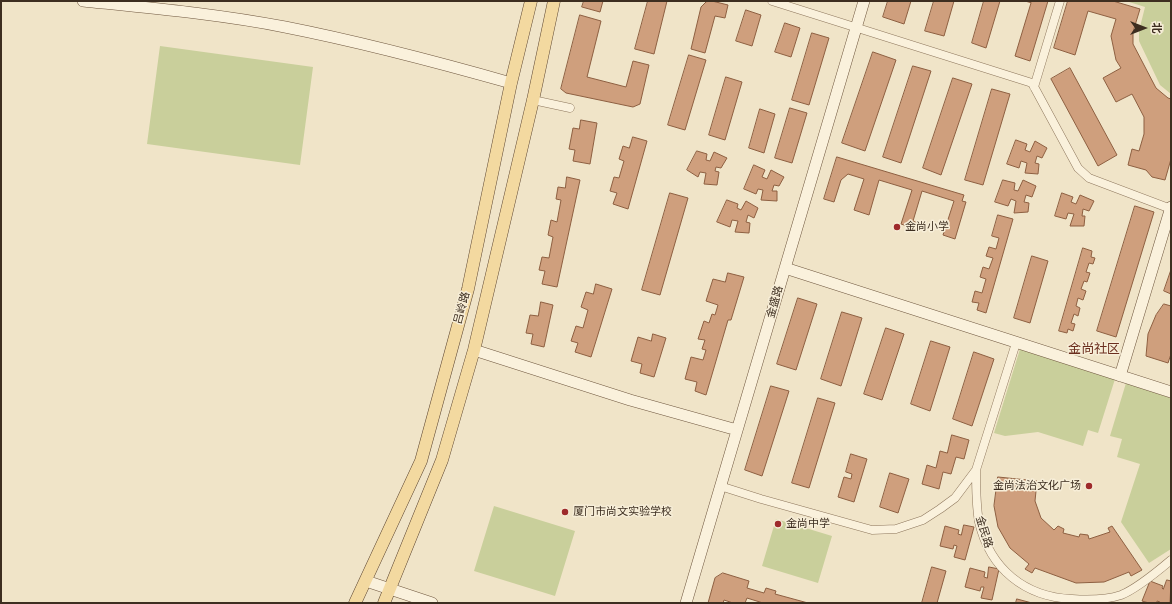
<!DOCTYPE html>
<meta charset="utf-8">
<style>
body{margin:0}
#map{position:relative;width:1172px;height:604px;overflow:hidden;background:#f0e4c8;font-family:"Roboto Serif","Noto Sans SC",serif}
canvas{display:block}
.frame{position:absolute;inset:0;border:2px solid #3d2e20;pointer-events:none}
.north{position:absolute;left:1124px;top:8px;width:40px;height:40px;-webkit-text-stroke:3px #f7eed8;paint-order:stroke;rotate:90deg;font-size:11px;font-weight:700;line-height:16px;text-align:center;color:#3d2e20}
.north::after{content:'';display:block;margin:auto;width:14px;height:18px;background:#3d2e20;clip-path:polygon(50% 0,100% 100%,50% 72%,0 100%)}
</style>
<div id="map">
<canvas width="1172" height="604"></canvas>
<div class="frame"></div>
<div class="north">北</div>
</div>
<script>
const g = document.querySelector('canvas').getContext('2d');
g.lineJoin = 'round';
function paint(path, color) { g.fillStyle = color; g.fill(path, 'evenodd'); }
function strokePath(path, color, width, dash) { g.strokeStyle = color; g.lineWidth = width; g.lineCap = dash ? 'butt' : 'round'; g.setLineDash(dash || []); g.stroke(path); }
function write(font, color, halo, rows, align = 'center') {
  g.font = font + ' "Roboto Serif","Noto Sans SC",serif'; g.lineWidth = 3; g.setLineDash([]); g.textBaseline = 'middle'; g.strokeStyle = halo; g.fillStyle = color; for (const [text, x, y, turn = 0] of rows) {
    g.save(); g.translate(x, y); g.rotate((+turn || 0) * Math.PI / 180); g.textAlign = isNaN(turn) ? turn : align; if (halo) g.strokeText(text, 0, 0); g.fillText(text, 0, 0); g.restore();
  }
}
paint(new Path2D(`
 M1126 1H1171V94L1160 85 1139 41V31L1145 7Z
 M160 46 313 67 300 165 147 144Z
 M1020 349 1115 379 1098 433 1088 430 1083 446 1038 432 1005 436 994 433Z
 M1126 383 1171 398V549L1149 563 1121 522 1140 464 1117 457 1122 439 1110 436Z
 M494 506 575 531 555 596 474 571Z
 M776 519 832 536 818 583 762 566Z`), '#c9cf9b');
const building = new Path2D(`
 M584 1H603L600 12 582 7Z
 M648 1H667L654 54 635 49Z
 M712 1 728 5 725 18 715 16 705 53 691 49 701 7 706 2Z
 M888 1H911L904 24 883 17Z
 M934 1H954L944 36 925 31Z
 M984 1H1000L986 48 972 43Z
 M1025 1H1048L1030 61 1015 56 1031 3Z
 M1068 1H1113L1140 9 1133 32V44L1156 88 1168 98 1171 99V159L1165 180 1152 177 1146 170 1128 165 1132 149 1139 151 1144 134V117L1132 94 1116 102 1103 78 1121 68 1116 60 1111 36 1116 19 1088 11 1075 55 1054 48Z
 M746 10 761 15 752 46 736 41Z
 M580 15 601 21 587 77 626 87 633 61 649 65 640 104 633 107 566 93 561 89Z
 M785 23 800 28 791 57 775 52Z
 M812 33 829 38 809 105 792 100Z
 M873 52 896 60 865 151 842 143Z
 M689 55 706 60 685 130 668 125Z
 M913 66 931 71 901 163 883 157Z
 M1070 68 1117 155 1098 166 1051 79Z
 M726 77 742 82 725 140 709 135Z
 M953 78 972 84 941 175 923 168Z
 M992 89 1010 94 983 185 965 180Z
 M790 108 807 113 792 163 775 158Z
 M760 109 775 114 764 153 749 148Z
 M581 120 597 123 590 164 573 161 575 150 569 149 573 128 579 129Z
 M633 137 647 141 628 209 613 204 617 193 610 191 614 177 619 178 624 161 619 159 623 146 629 148Z
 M1016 140 1027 144 1025 150 1030 152 1035 141 1047 148 1042 158 1037 156 1035 163 1039 164 1038 174 1025 173 1027 163 1021 161 1019 168 1007 164Z
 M697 151 707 154 706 160 710 161 714 152 727 158 721 168 716 167 715 171 719 172 717 185 704 184 706 173 700 172 698 177 687 170Z
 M837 157 964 195 962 201 966 202 955 239 943 235 954 201 922 191 913 221 918 223 916 229 901 224 912 190 879 180 869 215 854 210 864 179 848 174 841 180 834 202 824 199Z
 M754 165 765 170 762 177 767 179 771 170 784 177 779 186 774 185 772 191H777V201L761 200 763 190 758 189 756 194 744 189Z
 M567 177 580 180 557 287 542 284 545 271 539 270 542 257 549 258 553 237 548 235 551 220 557 222 561 200 556 199 558 187 565 188Z
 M1003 180 1015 183 1014 190 1018 191 1023 180 1036 186 1032 197 1026 195 1024 202 1029 203 1028 212 1014 213 1016 201 1011 199 1008 206 995 202Z
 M670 193 688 198 660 295 642 290Z
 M1062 193 1073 197 1071 202 1076 204 1080 195 1094 201 1089 211 1083 209 1082 216H1085L1084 226H1070L1074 214 1068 213 1066 219 1055 216Z
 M727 200 738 204 737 208 741 210 746 201 758 208 754 218 748 215 746 222 750 223 749 233 735 232 738 221 732 220 730 227 717 222Z
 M1135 206 1154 212 1116 337 1097 331Z
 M998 215 1013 219 986 313 977 310 979 303 972 302 975 291 982 293 986 279 980 277 983 267 989 269 993 258 986 256 989 247 996 249 999 238 992 236Z
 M1083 248 1092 251 1091 257 1095 258 1093 264 1089 263 1086 272 1090 273 1087 282 1084 281 1081 289 1086 291 1083 300 1078 298 1076 306 1080 308 1078 316 1074 314 1071 323 1075 324 1073 331 1068 329 1067 333 1059 331Z
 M1032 256 1048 261 1030 323 1014 318Z
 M1171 270V294L1164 291Z
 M728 273 744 277 731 320H728L706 395 695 391 697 382 685 379 691 357 703 360 706 350 702 349 705 340 698 339 704 321 709 323 712 314 715 315 718 305 706 301 713 279 725 282Z
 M596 284 612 289 591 357 575 352 578 343 571 341 576 326 583 328 588 310 581 307 586 292 593 294Z
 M798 298 817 304 796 370 777 364Z
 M541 302 553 305 544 347 531 344 533 334 526 333 530 315 538 316Z
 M1164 304 1171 306V354L1168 363 1146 356 1148 334 1156 315Z
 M842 312 862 318 841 386 821 379Z
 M886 328 904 334 882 400 864 394Z
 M653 334 666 338 654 377 640 373 642 364 631 361 638 337 651 341Z
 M931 341 950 347 930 411 911 404Z
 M974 352 994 359 972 426 953 419Z
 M771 386 789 391 762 476 745 470Z
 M818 398 835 403 809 488 792 483Z
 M952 435 969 440 964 459 956 457 951 474 943 472 939 489 922 484 927 465 936 468 940 451 947 453Z
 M851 454 867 459 854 502 838 497 844 477 851 479 852 474 846 472Z
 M890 473 909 479 898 513 880 507Z
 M998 477 1037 481 1035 501 1041 518 1054 530 1058 526 1064 529 1063 533 1079 537 1080 534 1088 535 1089 539 1110 532 1108 528 1112 526 1142 570 1131 576 1129 572 1104 582 1076 583 1035 568 1032 573 1025 569 1029 564 1010 548 998 527 994 506Z
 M964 525 974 527 965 560 954 557 957 546 954 545 953 549 940 546 945 526 959 530 958 534 961 535Z
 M932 567 946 571 937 603H922Z
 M989 567 999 569 992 600 981 598 984 587H981L980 591 965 587 970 568 985 572 984 577 987 578Z
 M723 573 749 581 747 588 764 593 766 588 776 591 775 594 808 603H763L747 598 745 603H733L724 600 723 603H708L715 578Z
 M1167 580 1171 581 1170 603H1160V602L1157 601V603H1149L1142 601 1150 581 1163 586 1162 588 1163 589Z
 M1017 599 1032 603H1016Z`);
paint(building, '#cf9f7d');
strokePath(building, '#8d5f41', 1);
const street = new Path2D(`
 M772 1 1032 83 1078 168 1089 178 1171 209
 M1034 87 1060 1
 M533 100 570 108
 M976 470C976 488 976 505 979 522 990 569 1025 597 1072 599 1087 600 1106 600 1121 595 1136 589 1158 571 1171 560
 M720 486 761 499 872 530 896 529 923 520 940 509 955 498 976 470 1016 343`);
const secondary = new Path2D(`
 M83 1C151 8 218 14 285 27 361 42 437 62 511 83
 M785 268 1171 392
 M474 350 630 400 737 430
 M1120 376 1171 207
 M366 581 432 603
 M686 603 864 1`);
const primary = new Path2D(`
 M355 603 421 461 468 289 511 83 531 1
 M384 603 442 460 474 350 533 100 554 1`);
strokePath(street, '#8d765c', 9);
strokePath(secondary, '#6f573f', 12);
strokePath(primary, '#5b4430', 13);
strokePath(street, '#faf1dc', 8);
strokePath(secondary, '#faf1dc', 11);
strokePath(primary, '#f3d9a0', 12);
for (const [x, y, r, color] of [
 [897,227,4,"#9e2a2b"],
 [1089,486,4,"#9e2a2b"],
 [565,512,4,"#9e2a2b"],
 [778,524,4,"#9e2a2b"]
]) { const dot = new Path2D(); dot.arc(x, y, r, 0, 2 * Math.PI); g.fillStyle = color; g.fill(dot); strokePath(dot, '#f7eed8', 1.5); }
write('11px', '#3d2e20', '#f7eed8', [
 ["金尚小学",905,227],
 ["金尚法治文化广场",1081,486,"right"],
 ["厦门市尚文实验学校",573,512],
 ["金尚中学",786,524]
], 'left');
write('11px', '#3d2e20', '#f7eed8', [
 ["金盛路",775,302,-74],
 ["吕岭路",462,308,-75],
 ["金民路",984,532,73]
]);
write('13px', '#6b2e1e', '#f7eed8', [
 ["金尚社区",1094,349]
]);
</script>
